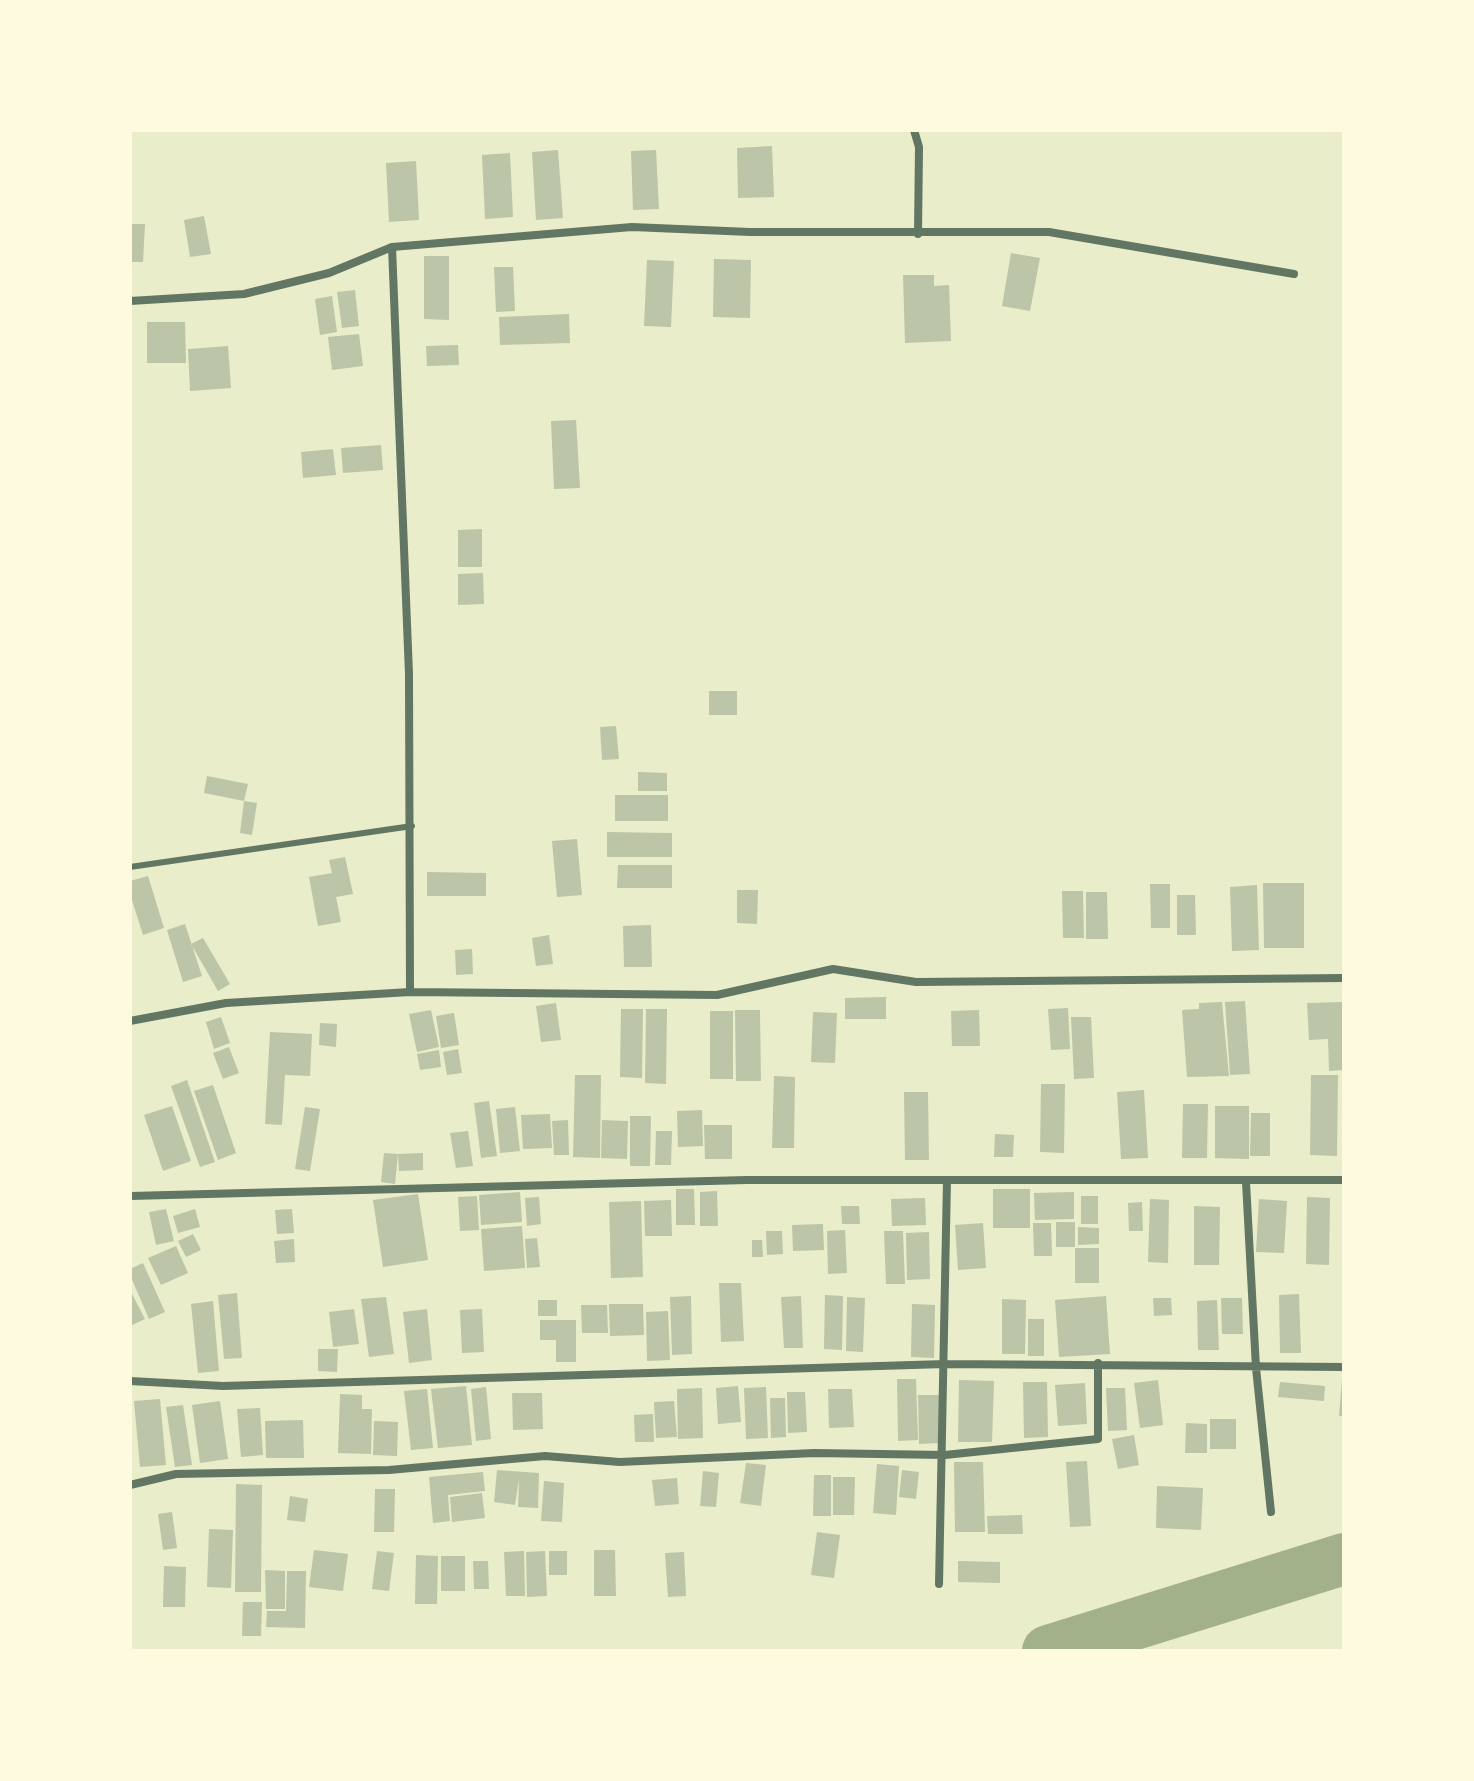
<!DOCTYPE html>
<style>
body{margin:0}
#map{position:relative;width:1474px;height:1781px;overflow:hidden;background:#e9edc9;font-family:"Exo 2",sans-serif}
canvas{display:block}
.frame{position:absolute;inset:0;border:132px solid #fefae0;pointer-events:none}
</style>
<div id="map">
<canvas width="1474" height="1781"></canvas>
<div class="frame"></div>
</div>
<script>
const g = document.querySelector('canvas').getContext('2d');
g.lineJoin = 'round';
function strokePath(path, color, width, dash) { g.strokeStyle = color; g.lineWidth = width; g.lineCap = dash ? 'butt' : 'round'; g.setLineDash(dash || []); g.stroke(path); }
function paint(path, color) { g.fillStyle = color; g.fill(path, 'evenodd'); }
strokePath(new Path2D(`
 M1048 1651 1344 1559`), '#a3b18a', 52);
paint(new Path2D(`
 M772 146 774 197 738 198 737 148Z
 M558 150 563 218 536 220 532 152Z
 M656 150 659 209 633 210 631 151Z
 M510 153 513 217 485 219 482 155Z
 M416 161 419 220 389 222 386 163Z
 M204 216 211 254 190 257 184 220Z
 M130 224H145L143 262H130Z
 M1011 253 1040 258 1030 311 1002 306Z
 M424 256H449V320L424 319Z
 M714 259 751 260 750 318 713 317Z
 M647 260 674 261 671 327 644 326Z
 M494 267H513L515 311 496 312Z
 M903 275H934V286L949 285 951 341 905 343Z
 M355 290 359 326 342 328 337 292Z
 M332 296 337 332 320 335 315 299Z
 M569 314 570 343 500 345 499 317Z
 M147 322H185L186 363H147Z
 M359 334 363 366 332 370 328 337Z
 M458 345 459 365 427 366 426 346Z
 M228 346 231 388 190 391 188 349Z
 M576 420 580 488 554 489 551 421Z
 M381 445 383 470 343 473 341 448Z
 M333 449 336 475 303 478 301 452Z
 M482 529V567H458V530Z
 M483 573 484 604 458 605V574Z
 M709 691H737V715H709Z
 M616 726 619 759 602 760 600 727Z
 M638 772 667 773V791H638Z
 M207 776 248 784 244 801 204 793Z
 M615 795H668V821H615Z
 M244 801 257 803 252 835 240 833Z
 M607 832 672 833V857H607Z
 M577 839 582 895 557 897 552 841Z
 M345 857 353 894 336 897 341 922 318 926 309 877 332 873 329 860Z
 M618 865H672V888H617Z
 M427 872 486 873V896H427Z
 M148 876 164 928 143 935 130 894V881Z
 M1263 883H1304V948H1264Z
 M1150 884H1170V928H1151Z
 M1257 885 1259 950 1232 951 1230 887Z
 M737 890H758L757 924 737 923Z
 M1062 891H1083L1084 938H1063Z
 M1086 892H1107L1108 939H1086Z
 M1177 895H1195L1196 935H1177Z
 M185 924 202 976 183 982 167 930Z
 M651 925 652 967H624L623 926Z
 M549 935 553 964 536 966 532 938Z
 M203 938 230 984 218 991 191 944Z
 M472 949 473 974 456 975 455 950Z
 M886 997V1019H845V998Z
 M1245 1001 1250 1074 1230 1075 1225 1002Z
 M1222 1002 1229 1076 1187 1077 1182 1010 1199 1009V1003Z
 M1344 1002V1070L1329 1071 1328 1039 1309 1040 1307 1003Z
 M556 1003 561 1040 541 1042 536 1006Z
 M1068 1008 1070 1049 1051 1050 1048 1009Z
 M621 1009H643L642 1078 620 1077Z
 M646 1009H667L666 1084 645 1083Z
 M431 1010 439 1047 417 1052 409 1014Z
 M735 1010H760L761 1081H736Z
 M979 1010 980 1046H952L951 1011Z
 M710 1011H733V1079H710Z
 M813 1012 837 1013 835 1063 811 1062Z
 M454 1013 459 1045 441 1048 436 1016Z
 M221 1017 230 1043 214 1049 206 1022Z
 M1071 1017H1091L1094 1078 1074 1079Z
 M320 1023 337 1024 336 1047 319 1045Z
 M270 1032 312 1034 310 1076 285 1075 282 1125 265 1124Z
 M229 1047 239 1073 223 1079 213 1053Z
 M458 1049 462 1073 447 1075 443 1052Z
 M439 1050 441 1067 420 1070 417 1054Z
 M575 1075H601L600 1158 573 1157Z
 M1311 1075H1338L1337 1156 1310 1155Z
 M774 1076 795 1077 794 1148H772Z
 M187 1080 215 1162 200 1167 171 1086Z
 M1041 1084H1065L1064 1153 1040 1152Z
 M213 1085 236 1153 218 1160 194 1091Z
 M1144 1090 1148 1158 1121 1159 1117 1092Z
 M904 1092H928L929 1160H905Z
 M489 1101 497 1156 481 1158 474 1103Z
 M1183 1104H1208L1207 1158H1182Z
 M172 1106 191 1161 163 1171 144 1115Z
 M1215 1106H1249V1159L1215 1158Z
 M305 1107 320 1109 310 1171 295 1169Z
 M515 1107 520 1151 500 1153 496 1109Z
 M702 1110 703 1146 678 1147 677 1111Z
 M1251 1113H1270V1156H1250Z
 M550 1114 552 1148 523 1149 521 1115Z
 M630 1116H651L650 1166H630Z
 M568 1120 569 1155H554L552 1121Z
 M602 1120 628 1121 627 1159 601 1158Z
 M704 1125H732V1159H705Z
 M468 1131 473 1166 456 1168 450 1133Z
 M656 1131H672L671 1165H655Z
 M995 1134 1014 1135 1013 1157H994Z
 M384 1153 398 1154 395 1184 381 1182Z
 M423 1153V1170L399 1171 398 1154Z
 M676 1189H694L695 1225H676Z
 M993 1189H1030V1228H993Z
 M717 1191 718 1226H700V1192Z
 M520 1192 522 1222 481 1225 479 1195Z
 M1074 1192V1219L1035 1220 1034 1193Z
 M418 1194 428 1260 383 1267 373 1200Z
 M477 1196 479 1230 460 1231 458 1197Z
 M1081 1196H1098V1224H1081Z
 M539 1197 541 1224 527 1226 525 1198Z
 M1307 1197 1330 1198 1329 1265 1306 1264Z
 M925 1198 926 1225 892 1226 891 1199Z
 M1150 1199 1169 1200 1168 1263 1148 1262Z
 M1259 1199 1287 1201 1284 1253 1256 1252Z
 M671 1200 672 1236H645L644 1201Z
 M641 1201 643 1277 611 1278 609 1202Z
 M1142 1202 1143 1231H1129L1128 1203Z
 M841 1206H859L860 1224H842Z
 M1194 1206 1220 1207 1219 1265H1194Z
 M166 1209 174 1241 156 1245 149 1212Z
 M195 1209 200 1227 178 1233 173 1216Z
 M292 1209 294 1233 277 1234 275 1210Z
 M1056 1222H1075V1247H1056Z
 M983 1223 986 1268 958 1270 955 1225Z
 M1033 1223H1051L1052 1256H1034Z
 M823 1224 824 1250 793 1251 792 1225Z
 M522 1226 525 1268 484 1271 481 1229Z
 M1078 1227 1099 1228V1244L1078 1245Z
 M845 1230 847 1273 828 1274 827 1231Z
 M766 1231H782L783 1254 767 1255Z
 M884 1231H903L905 1284H886Z
 M929 1232 930 1279 907 1280 906 1233Z
 M193 1234 201 1250 186 1257 178 1241Z
 M537 1238 540 1267 527 1268 525 1239Z
 M294 1239 295 1262 276 1263 274 1241Z
 M752 1240H762L763 1257H752Z
 M176 1246 188 1273 161 1285 148 1258Z
 M1075 1248H1099V1283H1075Z
 M143 1263 165 1312 149 1319 130 1275V1269Z
 M719 1283H741L744 1341 721 1342Z
 M130 1290 145 1319 130 1326Z
 M237 1293 242 1358 224 1359 218 1295Z
 M1299 1294 1301 1353H1280L1279 1295Z
 M825 1295 843 1296 842 1350 824 1349Z
 M691 1296 692 1354 672 1355 670 1297Z
 M801 1296 803 1348H784L781 1297Z
 M1106 1296 1110 1354 1059 1357 1055 1300Z
 M386 1297 394 1354 369 1357 361 1299Z
 M847 1297 865 1298 863 1352 846 1351Z
 M1153 1298H1171L1172 1315 1154 1316Z
 M1221 1298H1242L1243 1334H1222Z
 M1002 1299 1026 1300 1025 1354H1002Z
 M538 1300H557V1316H538Z
 M1217 1300 1219 1350H1198L1197 1301Z
 M213 1301 219 1371 198 1373 191 1304Z
 M609 1304H643L644 1335 610 1336Z
 M912 1304 935 1305 934 1358 911 1357Z
 M581 1305H607L608 1333H582Z
 M354 1309 359 1344 333 1347 329 1312Z
 M427 1309 432 1360 409 1363 403 1312Z
 M482 1309 484 1352 462 1353 460 1310Z
 M668 1311 670 1360 647 1361 646 1312Z
 M1028 1319H1044V1356H1028Z
 M540 1320H576V1362H556V1340H540Z
 M318 1349H338L337 1372 318 1371Z
 M897 1379H916L918 1440 898 1441Z
 M959 1380 994 1381 992 1442H958Z
 M1158 1380 1163 1425 1140 1428 1134 1383Z
 M1342 1380H1344V1416H1339Z
 M1023 1382H1047L1048 1437 1024 1438Z
 M1280 1382 1325 1386 1324 1401 1278 1397Z
 M1085 1383 1087 1424 1058 1426 1055 1385Z
 M466 1386 472 1445 438 1448 431 1389Z
 M738 1386 741 1422 718 1424 716 1388Z
 M486 1387 491 1439 476 1441 471 1389Z
 M766 1387 768 1438 746 1439 744 1388Z
 M702 1388 703 1438 678 1439 677 1389Z
 M1106 1388H1125L1127 1430 1108 1431Z
 M427 1389 433 1448 411 1450 404 1391Z
 M828 1389H852L854 1427 829 1428Z
 M787 1392H805L807 1432 788 1433Z
 M512 1393H542L543 1429 513 1430Z
 M340 1394 362 1395V1409H372L371 1454 338 1453Z
 M918 1395H939L940 1443 919 1444Z
 M770 1398H785L786 1437 771 1438Z
 M160 1399 166 1465 140 1467 134 1401Z
 M220 1401 228 1459 200 1463 192 1405Z
 M674 1401 677 1437 656 1438 654 1402Z
 M183 1405 192 1465 175 1467 166 1407Z
 M260 1408 263 1455 241 1457 237 1409Z
 M653 1414 654 1442H635L634 1415Z
 M1210 1419H1236V1449H1210Z
 M303 1420 304 1458H266L265 1421Z
 M374 1421 398 1422 397 1456 373 1455Z
 M1186 1423 1207 1424V1453H1185Z
 M1134 1435 1139 1465 1118 1469 1112 1439Z
 M1087 1461 1091 1526 1070 1527 1066 1462Z
 M954 1462H983L985 1532H955Z
 M746 1463 766 1465 761 1506 740 1503Z
 M877 1464 899 1466 896 1515 873 1513Z
 M497 1470 539 1473 538 1508 518 1507 519 1479 515 1505 494 1502Z
 M902 1470 919 1472 916 1499 899 1497Z
 M703 1471 719 1473 716 1507 700 1506Z
 M483 1472 485 1491 448 1495 450 1521 433 1523 429 1477Z
 M814 1475H831V1516H813Z
 M833 1477H855L854 1515H833Z
 M677 1478 679 1504 655 1506 652 1480Z
 M544 1481 564 1483 562 1522 541 1521Z
 M236 1484 262 1485 261 1592H235Z
 M1157 1486 1203 1488 1201 1530 1156 1528Z
 M375 1489H395L394 1532H374Z
 M482 1493 485 1518 452 1522 450 1497Z
 M290 1496 308 1499 305 1522 287 1520Z
 M172 1512 177 1548 163 1550 158 1514Z
 M1022 1515 1023 1534H988L987 1516Z
 M209 1529 233 1530 231 1588 207 1587Z
 M817 1532 840 1535 834 1578 811 1575Z
 M314 1550 348 1554 343 1591 309 1587Z
 M594 1550H615L616 1596H594Z
 M377 1551 394 1553 389 1591 372 1589Z
 M524 1551 525 1596H506L504 1552Z
 M545 1551 547 1596 527 1597 526 1552Z
 M549 1551H567V1575H549Z
 M684 1552 686 1596 668 1597 665 1553Z
 M416 1555 438 1556 437 1604H415Z
 M441 1556H465V1591H441Z
 M473 1561H488L489 1589H474Z
 M958 1561 1000 1562V1583L958 1582Z
 M164 1566 186 1567 185 1607H163Z
 M265 1570 285 1571V1609H266Z
 M287 1571H306L305 1628 266 1627 267 1611H286Z
 M243 1602H262L261 1636H242Z`), '#bcc5a7');
strokePath(new Path2D(`
 M130 867 412 826`), '#617663', 6);
strokePath(new Path2D(`
 M914 130 919 147 918 234
 M392 247 409 674 410 992
 M130 301 244 294 329 273 392 247 632 227 750 232H1049L1294 274
 M130 1021 226 1003 410 992 717 995 833 969 916 982 1344 978
 M1246 1182 1256 1368 1271 1512
 M130 1196 747 1180H1344
 M130 1381 223 1386 945 1364 1344 1367
 M130 1485 176 1474 389 1470 545 1456 620 1462 814 1453 945 1455 1098 1439V1363
 M939 1584 947 1180`), '#617663', 8);
</script>
